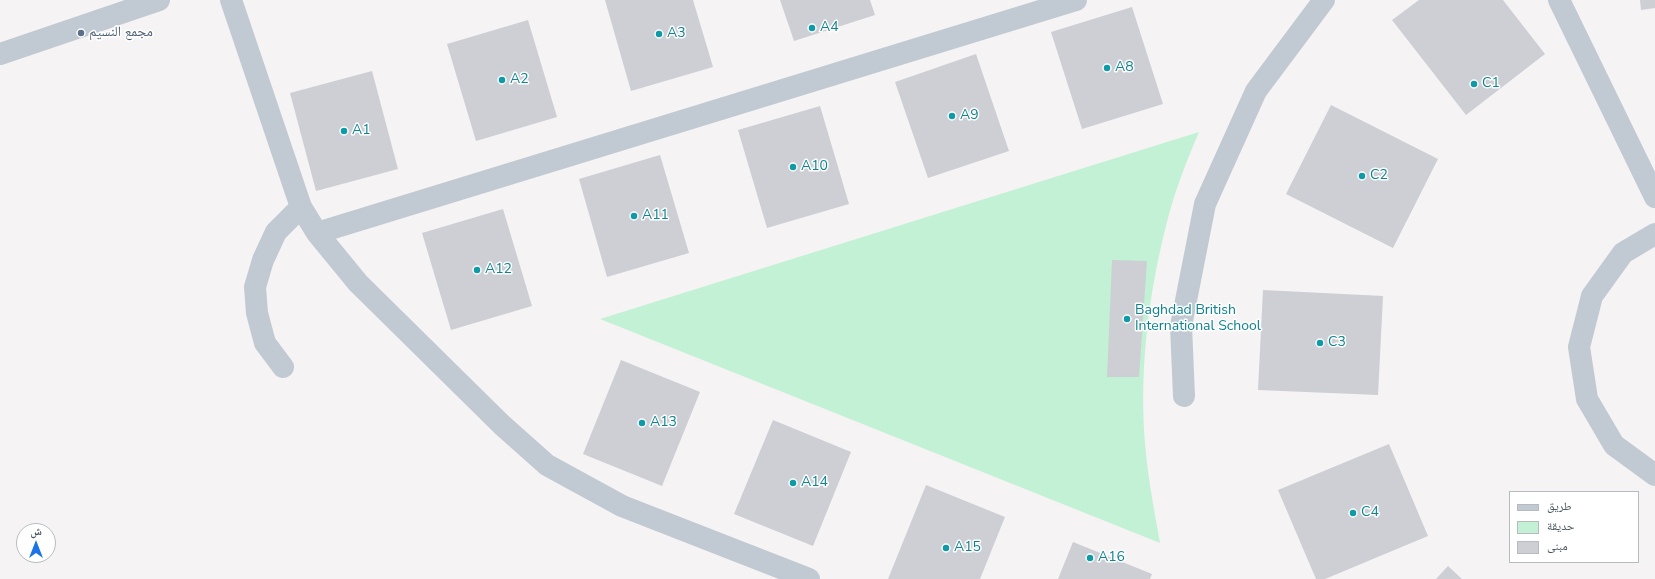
<!DOCTYPE html>
<meta charset="utf-8">
<style>
body{margin:0}
#map{position:relative;width:1655px;height:579px;overflow:hidden;background:#f5f3f3;font-family:"Nunito Sans","Noto Naskh Arabic",sans-serif}
canvas{display:block}
.legend{position:absolute;left:1509px;top:491px;width:130px;height:72px;box-sizing:border-box;background:#fff;border:1px solid #b7bbc0;margin:0;padding:5px 7px;list-style:none;font-size:12px;color:#4a5661}
.legend li{display:flex;align-items:center;gap:8px;height:20px}
.legend b{width:20px;border:1px solid #b7bbc0}
.north{position:absolute;left:16px;top:523px;width:40px;height:40px;box-sizing:border-box;background:#fff;border:1px solid #b7bbc0;border-radius:50%;rotate:0deg;font-size:11px;font-weight:700;line-height:16px;text-align:center;color:#4a5661}
.north::after{content:'';display:block;margin:auto;width:14px;height:18px;background:#1a73e8;clip-path:polygon(50% 0,100% 100%,50% 72%,0 100%)}
</style>
<div id="map">
<canvas width="1655" height="579"></canvas>
<ul class="legend">
<li><b style="height:5px;background:#c1cad2"></b>طريق</li>
<li><b style="height:11px;background:#c3f1d5"></b>حديقة</li>
<li><b style="height:11px;background:#cdcfd5"></b>مبنى</li>
</ul>
<div class="north">ش</div>
</div>
<script>
const g = document.querySelector('canvas').getContext('2d');
g.lineJoin = 'round';
function paint(path, color) { g.fillStyle = color; g.fill(path, 'evenodd'); }
function strokePath(path, color, width, dash) { g.strokeStyle = color; g.lineWidth = width; g.lineCap = dash ? 'butt' : 'round'; g.setLineDash(dash || []); g.stroke(path); }
function write(font, color, halo, rows, align = 'center') {
  g.font = font + ' "Nunito Sans","Noto Naskh Arabic",sans-serif'; g.lineWidth = 3; g.setLineDash([]); g.textBaseline = 'middle'; g.strokeStyle = halo; g.fillStyle = color; for (const [text, x, y, turn = 0] of rows) {
    g.save(); g.translate(x, y); g.rotate((+turn || 0) * Math.PI / 180); g.textAlign = isNaN(turn) ? turn : align; if (halo) g.strokeText(text, 0, 0); g.fillText(text, 0, 0); g.restore();
  }
}
paint(new Path2D(`
 M1199 132C1187 160 1176 188 1168 218 1148 294 1138 375 1146 454 1149 484 1155 514 1160 543L600 319Z`), '#c3f1d5');
paint(new Path2D(`
 M605 0H693L713 67 631 91Z
 M780 0H870L875 15 794 41Z
 M1419 0H1503L1545 54 1466 115 1392 20Z
 M1640 0H1655V8L1641 10Z
 M1132 7 1163 104 1082 129 1051 32Z
 M528 20 557 117 476 141 447 44Z
 M976 54 1009 151 928 178 895 82Z
 M372 71 398 169 316 191 290 93Z
 M1331 105 1438 159 1393 248 1286 194Z
 M820 106 849 204 767 228 738 130Z
 M660 155 689 253 607 277 579 179Z
 M503 209 532 306 451 330 422 233Z
 M1112 260 1147 261 1139 377H1107Z
 M1263 290 1383 296 1378 395 1258 390Z
 M621 360 700 392 662 486 583 454Z
 M773 420 851 452 813 546 734 514Z
 M1389 444 1428 536 1325 579H1316L1278 490Z
 M926 485 1005 517 980 579H888Z
 M1073 542 1152 574 1150 579H1058Z
 M1448 566 1462 579H1436Z`), '#cdcfd5');
strokePath(new Path2D(`
 M231 0 301 207 317 233 358 283 502 425 547 465 622 506 809 579
 M1559 0 1655 197
 M0 54 159 0
 M317 233 1076 0
 M1655 234 1623 253 1592 296 1579 347 1587 399 1614 445 1655 475
 M283 367 265 343 257 313 255 287 263 260 276 232 301 207
 M1184 396 1181 326 1205 204 1256 91 1324 0`), '#c1cad2', 22);
for (const [x, y, r, color] of [
 [812,28,4,"#0f9aa8"],
 [81,33,4,"#5c6f8a"],
 [659,34,4,"#0f9aa8"],
 [1107,68,4,"#0f9aa8"],
 [502,80,4,"#0f9aa8"],
 [1474,84,4,"#0f9aa8"],
 [952,116,4,"#0f9aa8"],
 [344,131,4,"#0f9aa8"],
 [793,167,4,"#0f9aa8"],
 [1362,176,4,"#0f9aa8"],
 [634,216,4,"#0f9aa8"],
 [477,270,4,"#0f9aa8"],
 [1127,319,4,"#0f9aa8"],
 [1320,343,4,"#0f9aa8"],
 [642,423,4,"#0f9aa8"],
 [793,483,4,"#0f9aa8"],
 [1353,513,4,"#0f9aa8"],
 [946,548,4,"#0f9aa8"],
 [1090,558,4,"#0f9aa8"]
]) { const dot = new Path2D(); dot.arc(x, y, r, 0, 2 * Math.PI); g.fillStyle = color; g.fill(dot); strokePath(dot, '#fff', 1.5); }
write('14px', '#0d838f', '#fff', [
 ["A4",820,28],
 ["A3",667,34],
 ["A8",1115,68],
 ["A2",510,80],
 ["C1",1482,84],
 ["A9",960,116],
 ["A1",352,131],
 ["A10",801,167],
 ["C2",1370,176],
 ["A11",642,216],
 ["A12",485,270],
 ["Baghdad British",1135,311],
 ["International School",1135,327],
 ["C3",1328,343],
 ["A13",650,423],
 ["A14",801,483],
 ["C4",1361,513],
 ["A15",954,548],
 ["A16",1098,558]
], 'left');
write('14px', '#4e5e75', '#fff', [
 ["مجمع النسيم",89,33]
], 'left');
</script>
